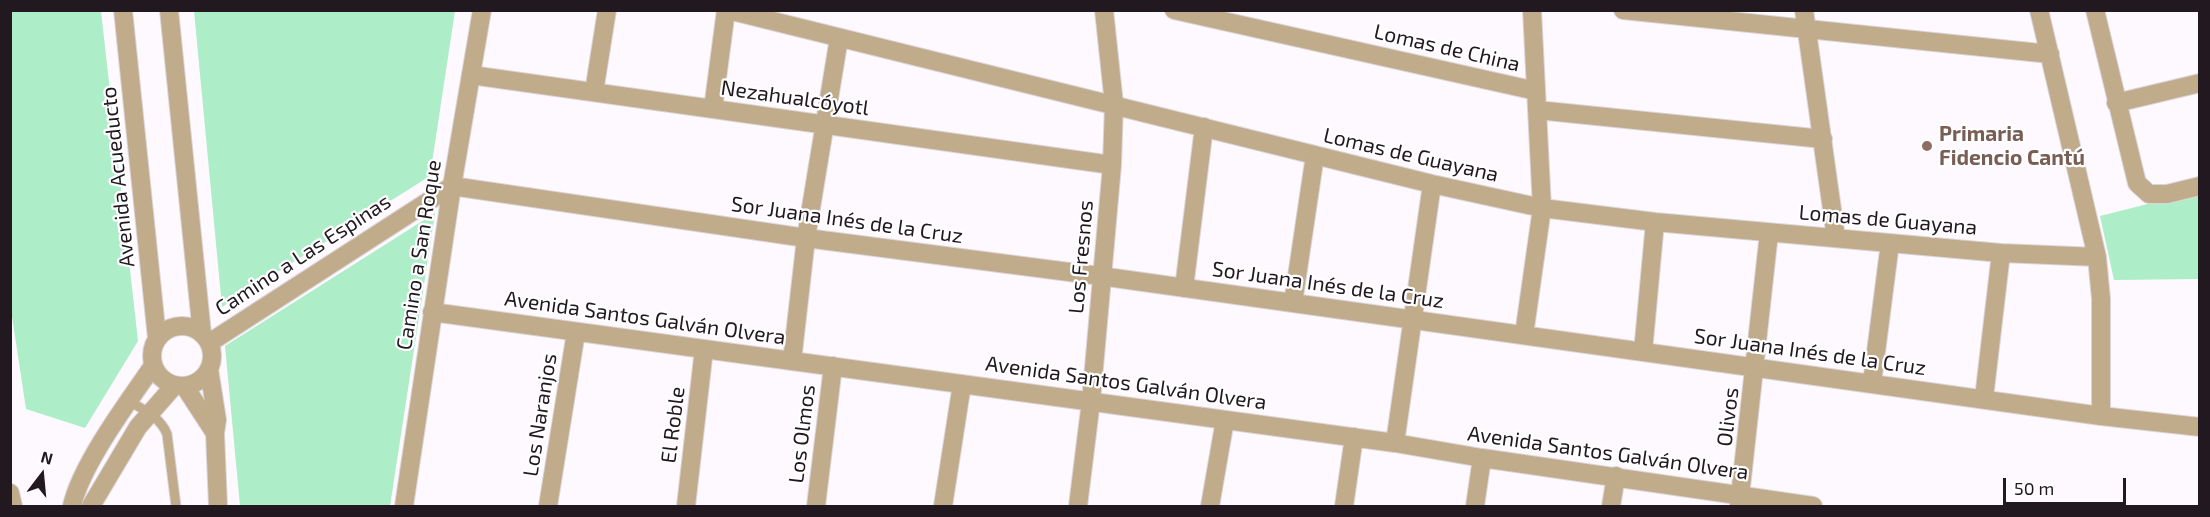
<!DOCTYPE html>
<meta charset="utf-8">
<style>
body{margin:0}
#map{position:relative;width:2210px;height:517px;overflow:hidden;background:#fef9fe;font-family:"Exo 2",sans-serif}
canvas{display:block}
.frame{position:absolute;inset:0;border:12px solid #211820;pointer-events:none}
.north{position:absolute;left:12px;top:445px;width:60px;height:60px;-webkit-text-stroke:4px #fff;paint-order:stroke;rotate:16deg;font-size:16px;font-weight:700;line-height:24px;text-align:center;color:#211820}
.north::after{content:'';display:block;margin:auto;width:21px;height:27px;background:#211820;clip-path:polygon(50% 0,100% 100%,50% 72%,0 100%)}
.scale{position:absolute;left:2003px;top:478px;width:123px;height:27px;box-sizing:border-box;border:3px solid #211820;border-top:0;padding-left:8px;font-size:18px;line-height:21px;white-space:nowrap;color:#211820;-webkit-text-stroke:4px #fff;paint-order:stroke}
</style>
<div id="map">
<canvas width="2210" height="517"></canvas>
<div class="frame"></div>
<div class="north">N</div>
<div class="scale">50 m</div>
</div>
<script>
const g = document.querySelector('canvas').getContext('2d');
g.lineJoin = 'round';
function paint(path, color) { g.fillStyle = color; g.fill(path, 'evenodd'); }
function strokePath(path, color, width, dash) { g.strokeStyle = color; g.lineWidth = width; g.lineCap = dash ? 'butt' : 'round'; g.setLineDash(dash || []); g.stroke(path); }
function write(font, color, halo, rows, align = 'center') {
  g.font = font + ' "Exo 2",sans-serif'; g.lineWidth = 4.5; g.setLineDash([]); g.textBaseline = 'middle'; g.strokeStyle = halo; g.fillStyle = color; for (const [text, x, y, turn = 0] of rows) {
    g.save(); g.translate(x, y); g.rotate((+turn || 0) * Math.PI / 180); g.textAlign = isNaN(turn) ? turn : align; if (halo) g.strokeText(text, 0, 0); g.fillText(text, 0, 0); g.restore();
  }
}
paint(new Path2D(`
 M10 11H101L138 341 85 428 26 409 10 303Z
 M194 11H455L430 176 222 307Z
 M2199 191V279L2114 280 2100 216Z
 M435 213 390 506H240L225 346Z`), '#adedc7');
const service = new Path2D(`
 M129 401C144 410 160 417 167 434L176 506`);
const minor = new Path2D(`
 M728 10 1432 184 1542 208 1655 222 2001 253 2097 257
 M1174 10 1536 91
 M1623 10 2050 54
 M1804 10 1836 238
 M2039 10 2097 257 2101 299V416
 M2095 10 2137 183 2149 194H2167L2200 186
 M471 75 1112 165
 M594 92 607 10
 M2116 103 2200 83
 M713 109 726 10
 M1537 110 1823 139
 M1184 288 1204 127
 M1293 303 1315 155
 M432 312 1395 443 1482 458 1813 506
 M1524 335 1542 208 1532 10
 M1643 352 1655 222
 M792 361 806 238 839 38
 M1872 383 1890 243
 M1984 398 2001 253
 M1395 443 1432 184
 M10 493 13 506
 M1739 505 1769 233
 M404 506 452 186 806 238 1100 276 2101 416 2200 427
 M548 506 576 332
 M686 506 704 349
 M816 506 833 366
 M943 506 962 384
 M1078 506 1091 401 1112 165 1114 104 1104 10
 M1210 506 1225 420
 M1344 506 1354 437
 M1475 506 1482 458
 M1611 506 1616 476`);
const tertiary = new Path2D(`
 M123 10 157 338
 M169 10 202 334
 M152 356a30 30 0 1 1 60 0a30 30 0 1 1-60 0Z
 M209 343 452 186 482 10
 M209 369 217 420 215 433 218 506
 M185 387 215 433
 M72 506C81 465 128 402 153 366
 M91 506 138 427 174 386`);
strokePath(service, '#dbd5da', 11);
strokePath(minor, '#dbd5da', 20);
strokePath(tertiary, '#dbd5da', 20);
strokePath(service, '#c0ab8b', 9);
strokePath(minor, '#c0ab8b', 18);
strokePath(tertiary, '#c0ab8b', 18);
for (const [x, y, r, color] of [
 [1927,146,6,"#8d6e63"]
]) { const dot = new Path2D(); dot.arc(x, y, r, 0, 2 * Math.PI); g.fillStyle = color; g.fill(dot); strokePath(dot, '#fff', 2); }
write('21px', '#211820', '#fff', [
 ["Lomas de China",1447,48,13],
 ["Nezahualcóyotl",795,98,8],
 ["Lomas de Guayana",1411,155,13],
 ["Avenida Acueducto",118,177,-96],
 ["Sor Juana Inés de la Cruz",847,220,8],
 ["Lomas de Guayana",1888,220,5],
 ["Camino a Las Espinas",303,255,-33],
 ["Camino a San Roque",419,255,-81],
 ["Los Fresnos",1081,257,-85],
 ["Sor Juana Inés de la Cruz",1328,285,8],
 ["Avenida Santos Galván Olvera",645,318,8],
 ["Sor Juana Inés de la Cruz",1810,352,8],
 ["Avenida Santos Galván Olvera",1126,383,8],
 ["Los Naranjos",540,415,-81],
 ["Olivos",1728,417,-83],
 ["El Roble",673,425,-83],
 ["Los Olmos",802,434,-83],
 ["Avenida Santos Galván Olvera",1608,453,8]
]);
write('bold 21px', '#785e54', '#fff', [
 ["Primaria",1939,134],
 ["Fidencio Cantú",1939,158]
], 'left');
</script>
